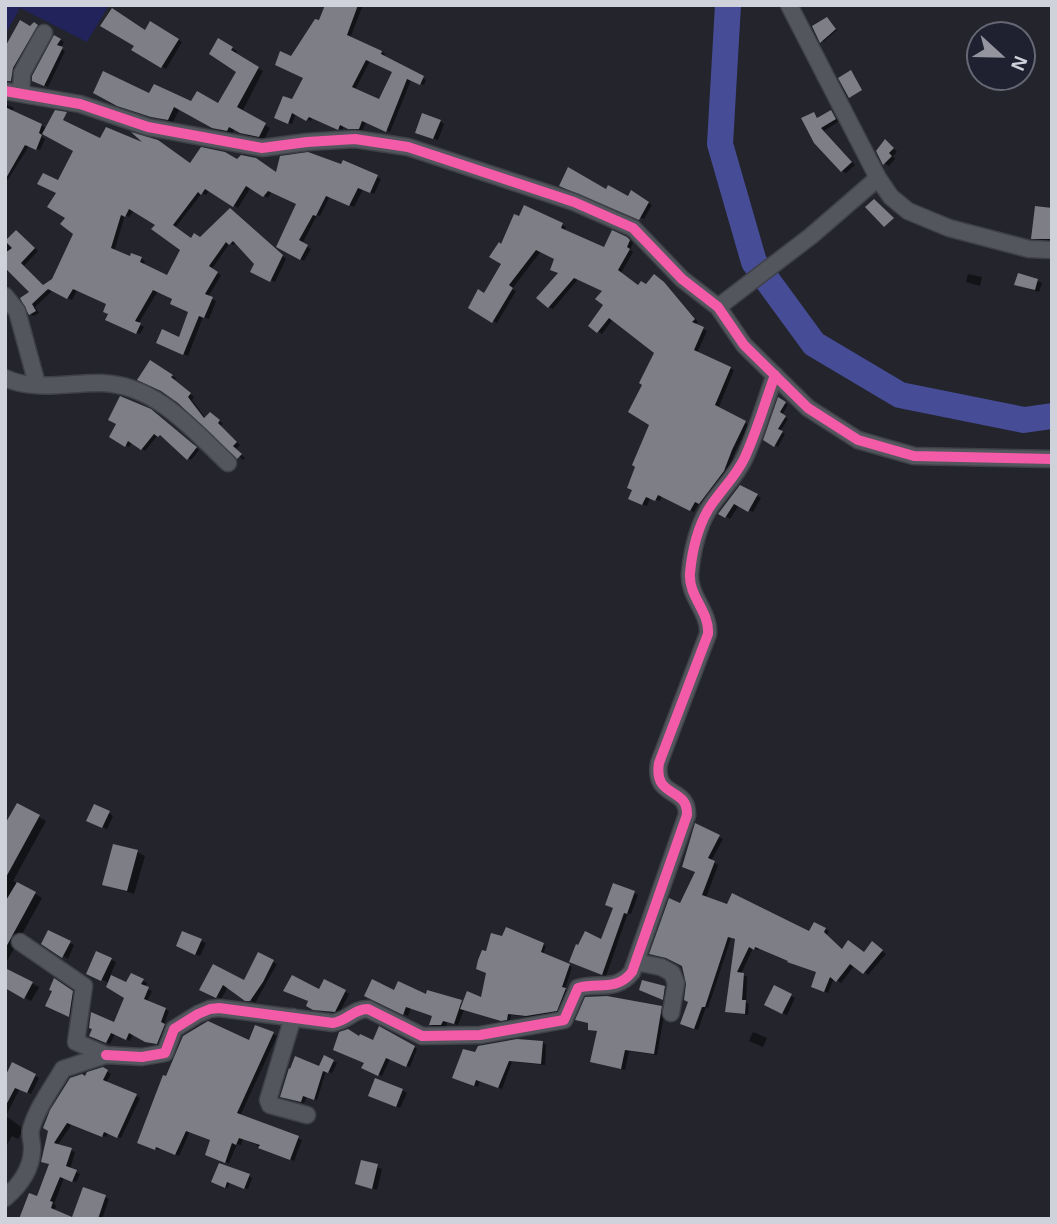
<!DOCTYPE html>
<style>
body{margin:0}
#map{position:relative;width:1057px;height:1224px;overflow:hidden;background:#23242c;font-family:Helvetica,sans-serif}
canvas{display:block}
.frame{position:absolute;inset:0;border:7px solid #cfd1db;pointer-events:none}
.north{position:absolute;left:966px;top:21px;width:70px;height:70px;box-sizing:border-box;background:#1f2130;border:2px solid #656774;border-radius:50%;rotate:112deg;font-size:19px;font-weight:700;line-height:28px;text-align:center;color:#cfd1db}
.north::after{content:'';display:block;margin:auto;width:24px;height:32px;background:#93949e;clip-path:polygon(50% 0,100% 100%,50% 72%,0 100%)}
</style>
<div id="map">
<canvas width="1057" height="1224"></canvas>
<div class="frame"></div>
<div class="north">N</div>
</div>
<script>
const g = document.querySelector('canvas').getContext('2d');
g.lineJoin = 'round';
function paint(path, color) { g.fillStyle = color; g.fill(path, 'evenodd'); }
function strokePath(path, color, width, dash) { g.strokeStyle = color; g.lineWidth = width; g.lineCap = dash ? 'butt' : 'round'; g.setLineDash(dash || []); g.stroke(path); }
paint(new Path2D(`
 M5 5H109L87 42 20 8 5 35Z`), '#22235a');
paint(new Path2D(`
 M347 5H363L350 38 382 52 385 54 384 58 426 80 424 85 411 80 390 132 366 121 363 130H353L344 126 342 130 313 117 311 121 296 113 292 124 280 120 293 102 305 77 292 58 320 23ZM370 61 394 72 380 101 355 90Z
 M829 20 837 30 823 42 814 26Z
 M34 24 41 29 15 82 5 78Z
 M150 24 182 42 166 69 134 50Z
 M55 37 64 42 60 48 65 51 48 87 34 80Z
 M218 40 237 51 235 55 263 71 242 112 270 128 264 139 247 135 235 129 232 133 219 130 180 108 173 122 125 108 150 96 192 104 219 105 238 72Z
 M5 104 14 108 12 112 46 128 190 165 238 162 277 174 377 177 381 179 374 194 363 189 354 207 330 196 320 216 317 215 302 244 311 249 304 261 278 246 298 203 272 191 268 198 251 187 238 208 210 190 206 195 202 193 175 228 191 240 200 239 234 213 286 259 275 282 253 272 256 264 236 243 234 245 230 243 211 270 221 275 208 297 216 301 209 319 203 317 188 356 162 344 180 339 190 311 158 291 138 324 144 327 140 334 111 321 108 303 78 289 72 300 53 290 35 307 39 313 34 316 30 314 32 293 8 271 5 274V244L16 232 20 234 38 251 24 266 44 286 54 281 76 234 58 193 59 183 75 150 43 133 42 137 45 139 40 150 29 146 5 184ZM134 210 157 224 182 250 168 278 143 265 145 261 142 259 132 255 131 259 114 252 125 215 129 217Z
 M831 112 839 121 824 131 855 165 846 173 842 171 814 114 819 119Z
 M440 121 444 124 438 140 421 134Z
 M890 144 897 152 893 156 895 159 889 166 884 163Z
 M565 187 607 191 629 198 632 193 652 205 644 219Z
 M525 207 566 227 564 231 604 249 626 238 631 241 633 243 630 250 633 252 621 273 639 286H647L658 279 668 287 698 322 695 325 707 331 697 353 734 370 718 409 749 425 735 452 728 473 704 505 699 503 694 512 662 496 660 501 650 498 647 506 634 501 651 424 645 384 656 352 613 319 602 334 590 325 605 305 604 291 579 278 553 309 549 307 560 273 556 258 541 251 512 289 516 291 497 323 470 308 485 295 503 264 502 246Z
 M1052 209V242H1041L1033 238Z
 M968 274 982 277 980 286 966 282Z
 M1037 281 1042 283 1039 292 1021 286Z
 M151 363 176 378 174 381 194 397 192 400 206 419 215 416 223 424 220 426 240 445 236 449 245 458 243 460Z
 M779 399 788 405 782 415 788 419 780 432 785 434 778 447 765 439Z
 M154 413 199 450 191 460 163 436 158 435 145 451 132 442 129 447 111 437 118 424Z
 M741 487 761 498 753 512 739 505 730 519 721 513Z
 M18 805 46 821 13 881 42 898 5 965V828Z
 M109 813 113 816 107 829 93 823Z
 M696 826 723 839 711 861 718 865 706 898 810 934 825 929 829 931 827 935 843 950 864 953 876 946 886 954 868 975 855 965 841 983 834 978 828 993 816 988 818 972 760 948 758 950 753 948 741 974 747 977 746 1002 749 1004 748 1015 727 1011 737 940 731 938 708 1008 706 1007 698 1030 686 1025 690 1002 681 906 696 871Z
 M137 852 145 856 134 894 104 884Z
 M614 885 638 895 631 914 628 913 606 976 575 963 602 942 615 908Z
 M507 929 546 946 543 954 572 967 565 989 568 991 560 1012 530 1017 511 1015 510 1020 505 1021 464 1010 458 1025 447 1022 446 1027H435L431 1025 434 1016 411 1008 408 1016 367 995 395 992 464 1004 482 1000 488 973 487 953 503 938Z
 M49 932 74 945 68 959 43 943Z
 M183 933 206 943 200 956 182 948Z
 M97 953 116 962 110 976 127 984 132 975 147 983 144 988 152 991 147 1002 169 1011 164 1025 168 1027 160 1045 133 1034 130 1041 115 1034 110 1044 95 1038 115 1025 127 997 109 983 88 973Z
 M258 955 277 964 255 1003 228 987 221 999 205 992 214 966 245 983Z
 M5 970 39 987 31 1001 6 987Z
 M55 981 77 995 73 1018 52 1008Z
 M325 981 349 994 339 1013 320 1011 308 1005Z
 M664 987 669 990 667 1001 646 992Z
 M775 987 795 998 787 1015 766 1005Z
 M661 1007 665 1010 657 1055 629 1051 625 1070 592 1061 599 1032 589 1029Z
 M379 1028 417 1049 410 1067 390 1059 382 1076 364 1067 366 1062 360 1038 374 1043Z
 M753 1032 767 1038 763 1047 749 1041Z
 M273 1034 277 1036 240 1116 302 1140 294 1161 243 1139 241 1145 237 1144 229 1163 211 1156 212 1140 190 1131 179 1156 160 1147 159 1150 143 1144 250 1042Z
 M543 1043 546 1045 545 1065 512 1062 502 1089 480 1080 478 1087 458 1079 476 1054Z
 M324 1058 337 1063 332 1073 326 1071 317 1100 307 1097 304 1103 285 1098 320 1068Z
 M13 1065 39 1078 31 1094 20 1088 6 1116 24 1129 18 1139 12 1136 5 1148V1079Z
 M103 1069 111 1074 106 1083 140 1098 121 1138 108 1133 106 1137 72 1124 57 1146 75 1152 70 1169 80 1174 76 1182 64 1178 54 1204 56 1206 54 1212 20 1219 38 1198 51 1164 43 1161 86 1078Z
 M402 1090 407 1093 400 1108 374 1098Z
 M362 1162 382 1169 377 1190 357 1183Z
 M249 1176 252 1178 248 1189 230 1182 228 1188 217 1184Z
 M84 1189 109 1199 102 1219H74Z`), '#0007');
strokePath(new Path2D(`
 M728 5 720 144 754 262 814 344 900 395 1024 420 1052 416`), '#464d96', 26);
paint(new Path2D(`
 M325 5H358L347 35 382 51 381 54 424 76 420 85 407 79 386 132 362 121 359 129H348L340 125 338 130 309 117 306 121 292 113 288 124 274 118 283 96 292 99 303 78 275 65 280 51 291 56 315 19 319 20ZM366 60 392 72 379 99 352 87Z
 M112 8 145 30 150 21 179 39 161 68 131 50 134 46 100 26Z
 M827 17 836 29 820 43 812 26Z
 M20 20 30 26 34 22 38 25 13 68 11 81H5V47Z
 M54 35 61 39 57 45 63 47 44 86 32 81V76Z
 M218 38 233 47 231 50 259 67 237 107 266 123 259 137 240 133 229 127 227 131 212 128 174 107 168 120 151 117 117 106 93 93 103 71 149 93 154 84 191 101 197 91 218 103 236 72 209 54Z
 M851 70 862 90 849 98 838 78Z
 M5 107 42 124 39 133 42 135 36 150 25 145 5 180Z
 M55 110 67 112 63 120 100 138 106 127 142 142 131 132 158 140 190 163 201 147 225 152 237 159 241 155 256 158 276 172 280 156 308 152 341 164 343 160 378 175 370 193 358 188 349 206 326 196 316 216 313 215 299 240 308 245 300 260 276 247 296 204 268 191 263 197 246 186 233 207 205 189 201 195 198 192 173 225 191 238 194 233 200 237 230 208 283 255 270 282 250 272 254 264 233 241 229 245 226 242 209 266 218 272 205 294 213 297 204 318 199 316 183 355 156 343 162 329 179 337 188 312 170 304 172 299 153 290 135 321 141 323 136 334 105 320 108 314 103 312 106 304 73 289 67 299 48 289 32 304 36 311 29 315 20 298 29 292 5 268V253L12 248 5 241 16 230 35 248 21 263 43 285 52 279 73 234 60 224 65 218 47 207 56 193 37 184 43 173 58 180 73 151 42 134ZM129 209 155 225 151 229 180 250 167 275 140 262 142 257 131 253 130 256 111 248 121 215 125 217Z
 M831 110 836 119 821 128 852 162 841 172 814 143 801 118 814 112 817 118Z
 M422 113 441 120 433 139 415 133Z
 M885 139 894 148 889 153 892 156 883 165 876 151Z
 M568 167 606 189 608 185 628 196 631 190 649 202 639 220 559 186Z
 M874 199 894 218 884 227 865 207Z
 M524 205 563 223 561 228 604 247 612 230 627 237 630 240 627 247 630 249 618 270 638 285 641 281 646 284 654 274 664 282 695 319 692 322 704 327 694 350 731 367 715 405 746 421 732 450 724 471 699 504 695 502 690 511 658 495 655 501 646 497 642 505 628 499 632 490 627 488 635 467 632 465 649 425 628 412 642 385 639 383 654 353 609 318 597 333 588 326 603 305 595 299 602 291 574 278 548 308 536 298 558 273 550 270 554 259 536 250 509 285 513 288 492 323 468 308 478 289 484 293 501 264 489 257 499 242 501 244 514 214 519 216Z
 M1035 206 1052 208V239H1031Z
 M1018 273 1038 279 1035 290 1014 285Z
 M150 360 173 375 171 377 191 393 188 397 204 418 210 412 220 420 218 423 237 442 233 446 242 454 237 459 178 403 161 391 137 380Z
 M120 396 151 409 193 444 197 447 187 460 160 435 158 437 154 434 141 450 128 441 125 447 109 437 116 424 108 420Z
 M778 397 786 402 780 412 786 416 778 429 783 431 774 447 763 440Z
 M740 485 758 494 748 512 734 504 725 518 718 514Z
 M17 803 40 815 5 879V824Z
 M94 804 110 811 102 828 86 821Z
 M695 823 720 835 708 858 715 861 702 895 727 904 732 893 809 931 814 922 826 928 824 932 842 949 848 940 864 952 872 941 883 950 863 974 850 964 836 982 830 977 824 992 811 987 816 972 787 962 788 961 755 947 754 950 749 947 737 972 744 973 742 1000H746L745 1014 725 1012 735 939 728 937 705 1007H702L694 1029 680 1024 688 1002 684 1000 686 984 682 966 666 958 649 954 669 898 680 903 695 872 682 867Z
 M113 844 138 850 127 891 102 885Z
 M17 882 36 892 5 949V902Z
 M613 883 635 891 627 914 624 913 602 975 569 962 576 944 578 945 585 931 601 939 613 908 605 905Z
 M506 927 544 943 541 952 570 964 562 987 566 988 557 1011 526 1016 508 1014 507 1020 501 1021 460 1009 467 991 481 997 486 973 476 969 478 960 482 950 486 951 491 933 502 936Z
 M48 930 71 941 62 958 41 944Z
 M182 931 202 939 195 955 176 946Z
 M96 951 112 958 101 981 86 974Z
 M258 952 274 960 263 982 250 1001H245L223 985 216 998 199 990 213 964 244 980Z
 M5 968 33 982 24 999 5 988Z
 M131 973 144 979 141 984 149 987 144 999 166 1008 161 1022 165 1024 157 1044 145 1042 129 1033 126 1040 111 1033 106 1043 89 1036 92 1029 89 1028 91 1012 114 1022 124 998 106 987 111 975 126 982Z
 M292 975 319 989 324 979 346 990 335 1012 313 1010 306 1006 308 1001 283 991Z
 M54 978 73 991 69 1017 45 1006 52 991 49 990Z
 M372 979 394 990 398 981 426 994 427 990 462 1000 454 1024 443 1021 441 1025H429L432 1016 406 1007 403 1015 364 996Z
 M642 980 665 986 663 1000 639 990Z
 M774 985 792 994 782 1014 764 1005Z
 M607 996 662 1006 654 1054 625 1050 621 1069 590 1062 597 1031 588 1030V1023L575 1020 585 997Z
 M208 1021 249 1040 255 1025 274 1032 237 1113 299 1136 290 1160 258 1148 260 1145 239 1138 236 1145 232 1143 225 1163 205 1155 210 1140 186 1131 175 1155 156 1147 155 1150 137 1143 163 1075 166 1076 183 1036Z
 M379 1026 415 1046 406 1067 386 1058 378 1076 361 1068 364 1063 333 1050 339 1032 348 1029 359 1036 360 1034 373 1040Z
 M517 1039 543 1041 541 1064 509 1061 498 1088 476 1080 474 1086 452 1078 463 1049 475 1052 478 1046Z
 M324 1055 334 1060 328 1073 323 1071 314 1100 303 1096 301 1102 280 1097 289 1068 290 1069 295 1056 319 1066Z
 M12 1062 36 1074 27 1093 15 1088 5 1107V1077Z
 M103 1067 108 1070 103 1080 137 1094 117 1138 104 1132 102 1137 67 1123 54 1143 72 1148 66 1166 77 1170 72 1182 60 1177 50 1201 53 1202 51 1208 72 1217 83 1187 106 1195 98 1219H19L29 1193 37 1196 49 1164 41 1162 48 1131 43 1128 50 1110 70 1078 82 1074 85 1076 87 1072Z
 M375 1078 403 1089 396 1107 368 1096Z
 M361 1160 378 1164 372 1189 355 1184Z
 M219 1163 250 1174 244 1189 227 1182 225 1188 211 1182Z`), '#7d7e86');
const minor = new Path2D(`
 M789 5 878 178
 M5 91 80 104 148 127 262 148 307 142 355 139 408 147 574 202 633 228 682 279 718 307 744 345 808 408 858 440 914 456 1052 459
 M21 92 22 73 44 33
 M5 296 17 311 37 384
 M718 307 811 236 878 178 891 197 908 211 949 228 1029 249 1052 250
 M5 378C35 392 71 382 102 383 156 385 192 429 228 463
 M636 962 661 967 672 973 676 983 671 1013
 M293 1017 268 1100 270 1105 307 1115
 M106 1055 142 1057 165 1053 174 1029 198 1014 210 1009 219 1008 333 1023C349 1020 353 1009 368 1009L422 1036 480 1035 564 1020 578 988C599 982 616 992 632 972L687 815C688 786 653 799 659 763L708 634C710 612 688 596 690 573 692 552 697 529 708 510 719 492 736 477 745 457 757 431 765 402 775 375
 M5 1198C19 1186 31 1170 32 1151 33 1143 29 1136 31 1129 37 1108 52 1088 63 1069L106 1055 76 1042 84 986 20 942`);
strokePath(minor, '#3f4148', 19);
strokePath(minor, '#54565d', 16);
strokePath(new Path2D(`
 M5 91 80 104 148 127 262 148 307 142 355 139 408 147 574 202 633 228 682 279 718 307 744 345 808 408 858 440 914 456 1052 459
 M106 1055 142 1057 165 1053 174 1029 198 1014 210 1009 219 1008 333 1023C349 1020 353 1009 368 1009L422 1036 480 1035 564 1020 578 988C599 982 616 992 632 972L687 815C688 786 653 799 659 763L708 634C710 612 688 596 690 573 692 552 697 529 708 510 719 492 736 477 745 457 757 431 765 402 775 375`), '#f35aa7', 10);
</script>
